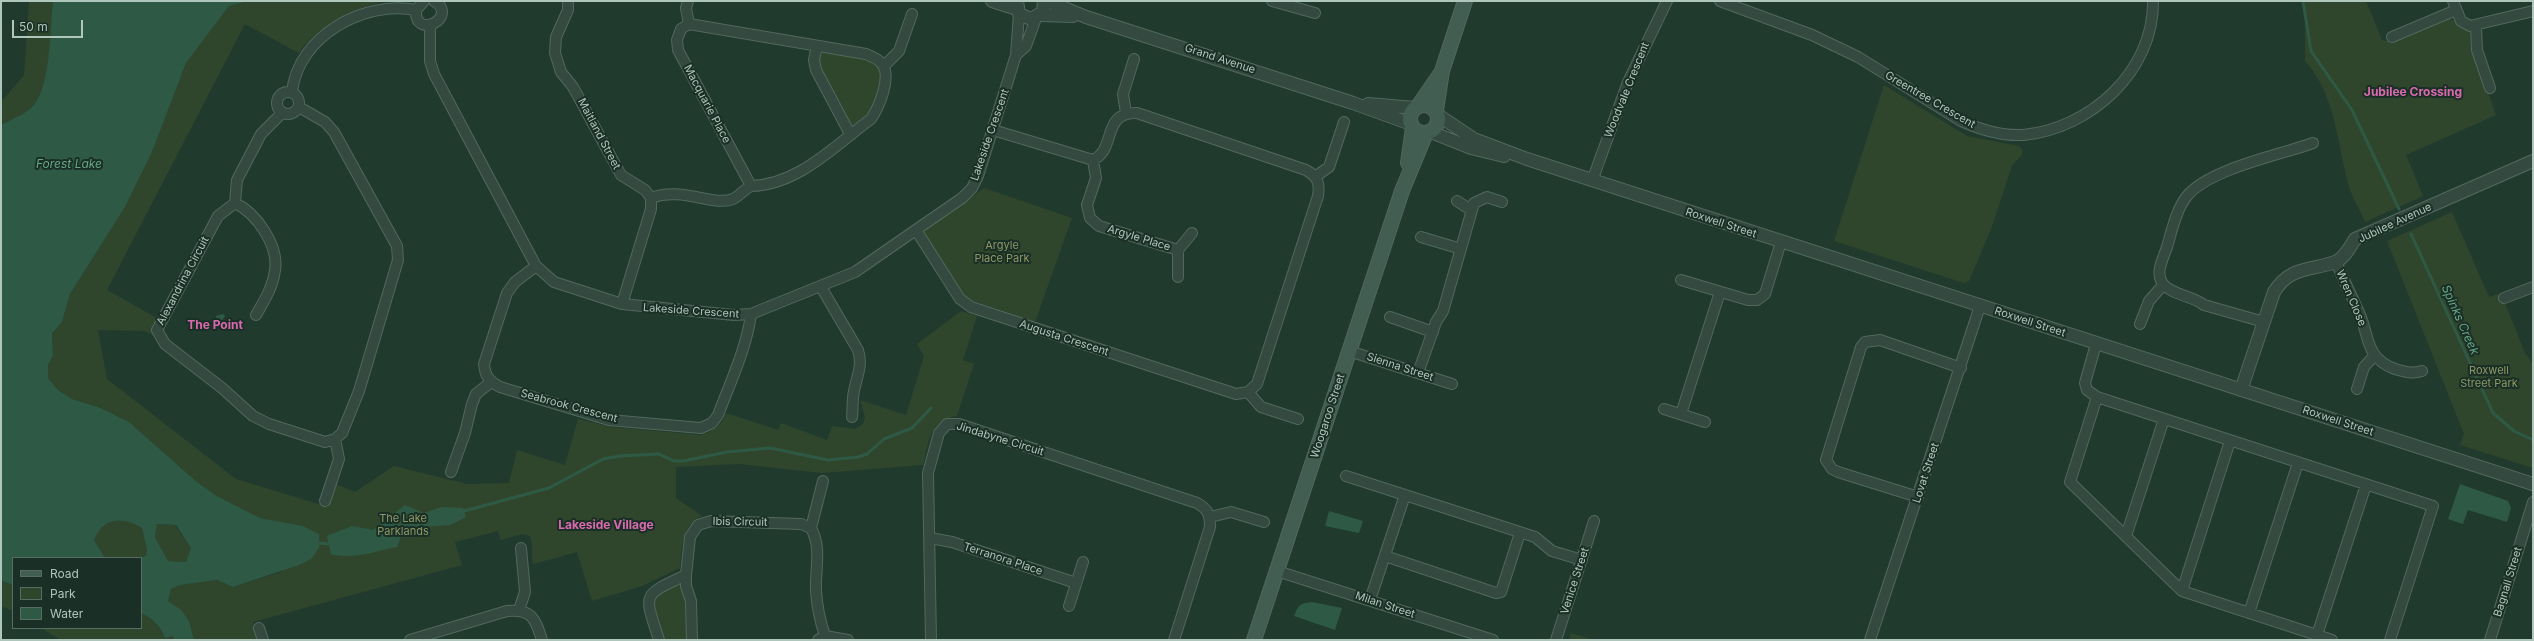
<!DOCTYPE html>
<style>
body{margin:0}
#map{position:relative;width:2534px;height:641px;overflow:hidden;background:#213a2e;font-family:Inter,sans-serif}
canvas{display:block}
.frame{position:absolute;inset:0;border:2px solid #afc6bc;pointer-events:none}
.legend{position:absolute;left:12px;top:557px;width:130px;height:72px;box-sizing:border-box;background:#1a2f25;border:1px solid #566b61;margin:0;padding:5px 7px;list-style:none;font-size:12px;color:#afc6bc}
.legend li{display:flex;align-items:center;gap:8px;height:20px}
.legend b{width:20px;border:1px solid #566b61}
.scale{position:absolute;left:12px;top:20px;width:71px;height:18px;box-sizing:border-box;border:2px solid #afc6bc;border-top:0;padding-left:5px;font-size:12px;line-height:14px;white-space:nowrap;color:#afc6bc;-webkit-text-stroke:3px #1a2f25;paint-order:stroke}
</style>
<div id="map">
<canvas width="2534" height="641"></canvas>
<div class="frame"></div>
<ul class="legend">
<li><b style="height:5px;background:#425d52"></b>Road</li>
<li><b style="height:11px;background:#30462c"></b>Park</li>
<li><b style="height:11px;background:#2e5a45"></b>Water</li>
</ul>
<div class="scale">50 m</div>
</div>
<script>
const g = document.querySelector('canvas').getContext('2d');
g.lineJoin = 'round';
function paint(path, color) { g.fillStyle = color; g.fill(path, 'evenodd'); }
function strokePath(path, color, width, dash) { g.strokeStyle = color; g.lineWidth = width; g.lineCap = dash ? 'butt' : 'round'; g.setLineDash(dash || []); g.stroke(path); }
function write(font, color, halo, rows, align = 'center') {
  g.font = font + ' Inter,sans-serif'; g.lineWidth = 4; g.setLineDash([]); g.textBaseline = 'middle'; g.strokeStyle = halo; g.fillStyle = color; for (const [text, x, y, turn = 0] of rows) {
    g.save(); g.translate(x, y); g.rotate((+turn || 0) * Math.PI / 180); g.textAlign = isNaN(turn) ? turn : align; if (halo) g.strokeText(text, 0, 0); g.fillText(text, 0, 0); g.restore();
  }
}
paint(new Path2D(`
 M29 1H53C51 27 51 92 31 108 23 115 10 120 1 125V99L3 100 24 75Z
 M249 1H408C399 4 389 0 380 2 351 10 315 28 299 53L245 24 107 290 157 318 155 336 145 331 98 330 107 379 236 479 328 507 336 484 355 492 394 466 467 484 509 483 517 450 565 465 578 419 611 427 701 435C714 430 721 427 726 413L778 430 781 423 827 440 832 426 855 429 863 424 865 417 860 400 906 415 924 356 917 344 961 311 977 316 963 360 974 364 957 416C928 421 930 440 923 465L822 473 739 464 676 467V498L702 516C681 525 682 548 680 568L642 586 592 601 577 552 533 564C530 554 534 546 530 536L522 534 501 540 498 531 455 542 462 565 253 622 258 640H194L189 621 168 601 171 589 180 585 217 580 233 587 281 572 319 534 303 526 260 518 217 496 197 482 129 422 101 408 72 399 58 390 48 378V365L53 355 52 335 62 322 70 294 125 207 152 152 186 63 229 6Z
 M2305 1H2366L2382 40C2410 46 2429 18 2450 19 2456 19 2464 29 2471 32L2473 49 2496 115 2406 155 2423 196 2365 222C2360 209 2351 196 2348 183 2337 141 2335 94 2305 61Z
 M817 46 866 54 884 66 876 111 850 134 816 70Z
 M1884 85 1967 136 2019 146 2022 149V155L2012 165 1993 224 1969 281 1964 283 1834 241Z
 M984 188 1072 218 1035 322 967 299 923 232Z
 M2452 212 2489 297 2501 293 2525 353 2533 364V468L2460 445 2464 434 2387 241Z
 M114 520 132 521 142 528 147 550 146 555 141 558H105L94 540 98 529Z
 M157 524 175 525 191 548 186 562 168 561 155 537Z
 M686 575 692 640H659L649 599Z
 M1 582 13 585V611L1 606Z
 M141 613C153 619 160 625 165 638L174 636 175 640H61L41 628H141Z
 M1571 633 1595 640H1569Z`), '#30462c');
paint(new Path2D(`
 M53 1H249L229 6 186 63 152 152 125 207 70 294 62 322 52 334 53 355 48 365V378L58 390 72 399 101 408 129 422 197 482 217 496 260 518 303 526 319 534V548L311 559 299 565 233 587 217 580 180 585 171 589 168 601 181 610 189 621 194 640H175L173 636 165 638C160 625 153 619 141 613V558L146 555 147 550 142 528C123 516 103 517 94 540L105 558H13V585L1 581V125C10 120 23 115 31 108 51 91 50 27 53 1ZM157 524 176 525 191 548 186 562 168 561 155 537Z
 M223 314 225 316 216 330V316Z
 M2460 484 2508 501 2511 508 2507 522 2468 510 2463 524 2448 519Z
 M405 505 424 513 442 507 463 508 466 517 450 525 422 527 402 534 397 547C375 551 353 560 331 554L327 536 352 526 373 530Z
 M1329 511 1363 521 1359 533 1325 526Z
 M1312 602 1342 608 1335 630 1294 616C1298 605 1301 603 1312 602Z`), '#2e5a45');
strokePath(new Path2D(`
 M2303 1 2311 51 2352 110 2399 209
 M2411 234 2493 413 2514 431 2533 440
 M464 511 549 488 603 459 620 456 659 454 674 461H683L727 452 770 448 828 460 858 457 867 454 884 439 912 428 931 408
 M319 543 329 544`), '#2e5a45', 3);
const minor = new Path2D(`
 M424 1 416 10C414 41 460 17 434 1
 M568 1V10L556 37 555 53 561 72 573 87 621 175 645 190 651 198V209L622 304
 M688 1 686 8 689 24
 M1272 1 1315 13
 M1720 1 1812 35 1858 57 1961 121C1981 130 2002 136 2023 135 2090 129 2154 71 2153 1
 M2453 1 2461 21 2470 26 2533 11
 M689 24 866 54C872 57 878 58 882 64 892 77 879 107 871 119 834 146 798 185 751 186L678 50 677 40 681 29Z
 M430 25V61L434 74 536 266 554 282 622 304 734 315 751 314 855 272 962 198 972 188 978 176 1016 55 1019 14
 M2476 26 2477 50 2490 88
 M2392 37 2456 10
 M817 46 814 60 816 70 850 134
 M1016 55 1026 46 1036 18
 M884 66 899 51 912 14
 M277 103a11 11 0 1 1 22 0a11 11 0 1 1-22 0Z
 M292 92C298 36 364 0 416 10
 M282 113 261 134 237 180 235 203 218 216 157 330 165 344 222 388 253 416 269 424 325 442 335 439 342 433 359 391 398 260 397 246 334 132 325 122 299 107
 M1126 113 1123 94 1134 59
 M1093 160 1096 178 1087 205 1090 218 1099 226 1178 250
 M1316 176 1329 167 1344 122
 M1592 181 1628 82 1667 1
 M651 198C682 186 713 207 733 199 739 196 745 189 751 186
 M1457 201 1471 210
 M235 203C256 213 279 245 275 270 273 287 264 301 256 315
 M916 230 960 299 971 307 1236 394 1248 392 1257 384 1318 196C1320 183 1318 177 1306 170L1137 113C1101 112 1117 149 1093 160L993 130
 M1421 237 1461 249
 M2336 262C2343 278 2350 293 2358 310 2370 335 2364 358 2395 369 2405 372 2412 374 2422 371
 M536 266 515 282 507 293 484 364C485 376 489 381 500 387L609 420 701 428 712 423 718 415C730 383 747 347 751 314
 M1178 277V250L1192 233
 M1681 280 1748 300H1757L1765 294 1781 242
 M821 287 858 350C863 366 857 375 854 391 852 399 853 408 852 417
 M2504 298 2533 287
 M1390 317 1433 332
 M2264 322 2204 305C2193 296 2173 295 2164 285 2154 274 2163 259 2167 247 2172 230 2176 210 2187 196 2209 169 2280 155 2313 143
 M2140 324 2149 301 2163 285
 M2096 344 2085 383 2087 390 2097 397 2433 506 2390 640
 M1349 351 1452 384
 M1418 373 1436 322 1443 311 1474 203 1487 197 1502 202
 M2357 389 2364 367 2374 356
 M1248 392 1261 407 1298 419
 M2097 397 2070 482 2182 591 2332 640
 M1664 409 1705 422
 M1681 414 1720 292
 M451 472 465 433 472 404 476 394 491 382
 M1346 476 1405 495
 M1918 497 1838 472 1832 469 1826 460 1861 347 1865 342 1880 340 1961 368
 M325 501 339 459 335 439
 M1210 517 1231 512 1264 522
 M811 528 823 481
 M2126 536 2164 419
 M930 538 952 542 1076 583
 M1385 556 1496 593 1501 592 1520 533
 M1277 571 1493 640
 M2182 591 2230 441
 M1370 600 1405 495 1535 537 1552 551 1582 560
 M1069 606 1083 562
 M519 610 525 592 521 548
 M2249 613 2298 463
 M259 628 263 640
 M2317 635 2366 485
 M825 636 848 640
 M410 640 507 611C532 609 535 618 542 640
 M659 640C644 593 641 596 686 575
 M692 640 691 601 686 586V575L690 537 698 525 711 521 801 524 811 528C822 548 815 569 816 591 817 607 820 621 825 636L818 640
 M931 640 928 473 939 433 947 424H959L1197 503C1208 509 1210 515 1210 527L1174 640
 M1556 640 1594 521
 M1870 640 1980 306
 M2490 640 2533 502`);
const tertiary = new Path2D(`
 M992 1 1017 9
 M1017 1 1019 14 1031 19 1043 12 1044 1
 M1047 1 1086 17 1353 103 1411 124
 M1040 15 1073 16
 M1368 104 1415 108
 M1438 115 1474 139 1527 159 2533 484
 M1431 132 1471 148 1504 156
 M2241 390 2274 292C2290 266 2310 271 2335 262 2344 259 2350 247 2355 239L2533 161`);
const secondary = new Path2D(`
 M1410 119a14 14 0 1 1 28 0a14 14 0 1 1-28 0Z
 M1419 105 1441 73
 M1436 110 1442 71 1465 1
 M1408 163 1413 128
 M1254 640 1402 191 1426 133`);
strokePath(minor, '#52685e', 12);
strokePath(tertiary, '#52685e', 14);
strokePath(secondary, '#52685e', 16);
strokePath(minor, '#344a40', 10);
strokePath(tertiary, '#344a40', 12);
strokePath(secondary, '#425d52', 14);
write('11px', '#afc6bc', '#1a2f25', [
 ["Grand Avenue",1220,59,18],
 ["Woodvale Crescent",1627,90,-68],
 ["Greentree Crescent",1930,100,30],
 ["Macquarie Place",707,104,62],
 ["Maitland Street",599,134,62],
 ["Lakeside Crescent",990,135,-71],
 ["Roxwell Street",1721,223,18],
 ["Jubilee Avenue",2395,223,-25],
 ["Argyle Place",1139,238,17],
 ["Alexandrina Circuit",183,281,-62],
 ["Wren Close",2351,298,67],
 ["Lakeside Crescent",691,311,4],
 ["Roxwell Street",2030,322,18],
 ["Augusta Crescent",1064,338,18],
 ["Sienna Street",1400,367,18],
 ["Seabrook Crescent",569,406,15],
 ["Woogaroo Street",1328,416,-72],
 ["Roxwell Street",2338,421,18],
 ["Jindabyne Circuit",1000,439,17],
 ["Lovat Street",1926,473,-72],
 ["Ibis Circuit",740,522,1],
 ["Terranora Place",1003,559,18],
 ["Venice Street",1575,581,-72],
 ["Bagnall Street",2508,582,-73],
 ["Milan Street",1385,605,18]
]);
write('11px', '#8e9866', '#1a2f25', [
 ["Argyle",1002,246],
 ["Place Park",1002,259],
 ["Roxwell",2489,371],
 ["Street Park",2489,384],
 ["The Lake",403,519],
 ["Parklands",403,532]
]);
write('bold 12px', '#da6aaf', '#1a2f25', [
 ["Jubilee Crossing",2413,92],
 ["The Point",215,325],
 ["Lakeside Village",606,525]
]);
write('italic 12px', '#67a688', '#1a2f25', [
 ["Forest Lake",69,164],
 ["Spinks Creek",2460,320,66]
]);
</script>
